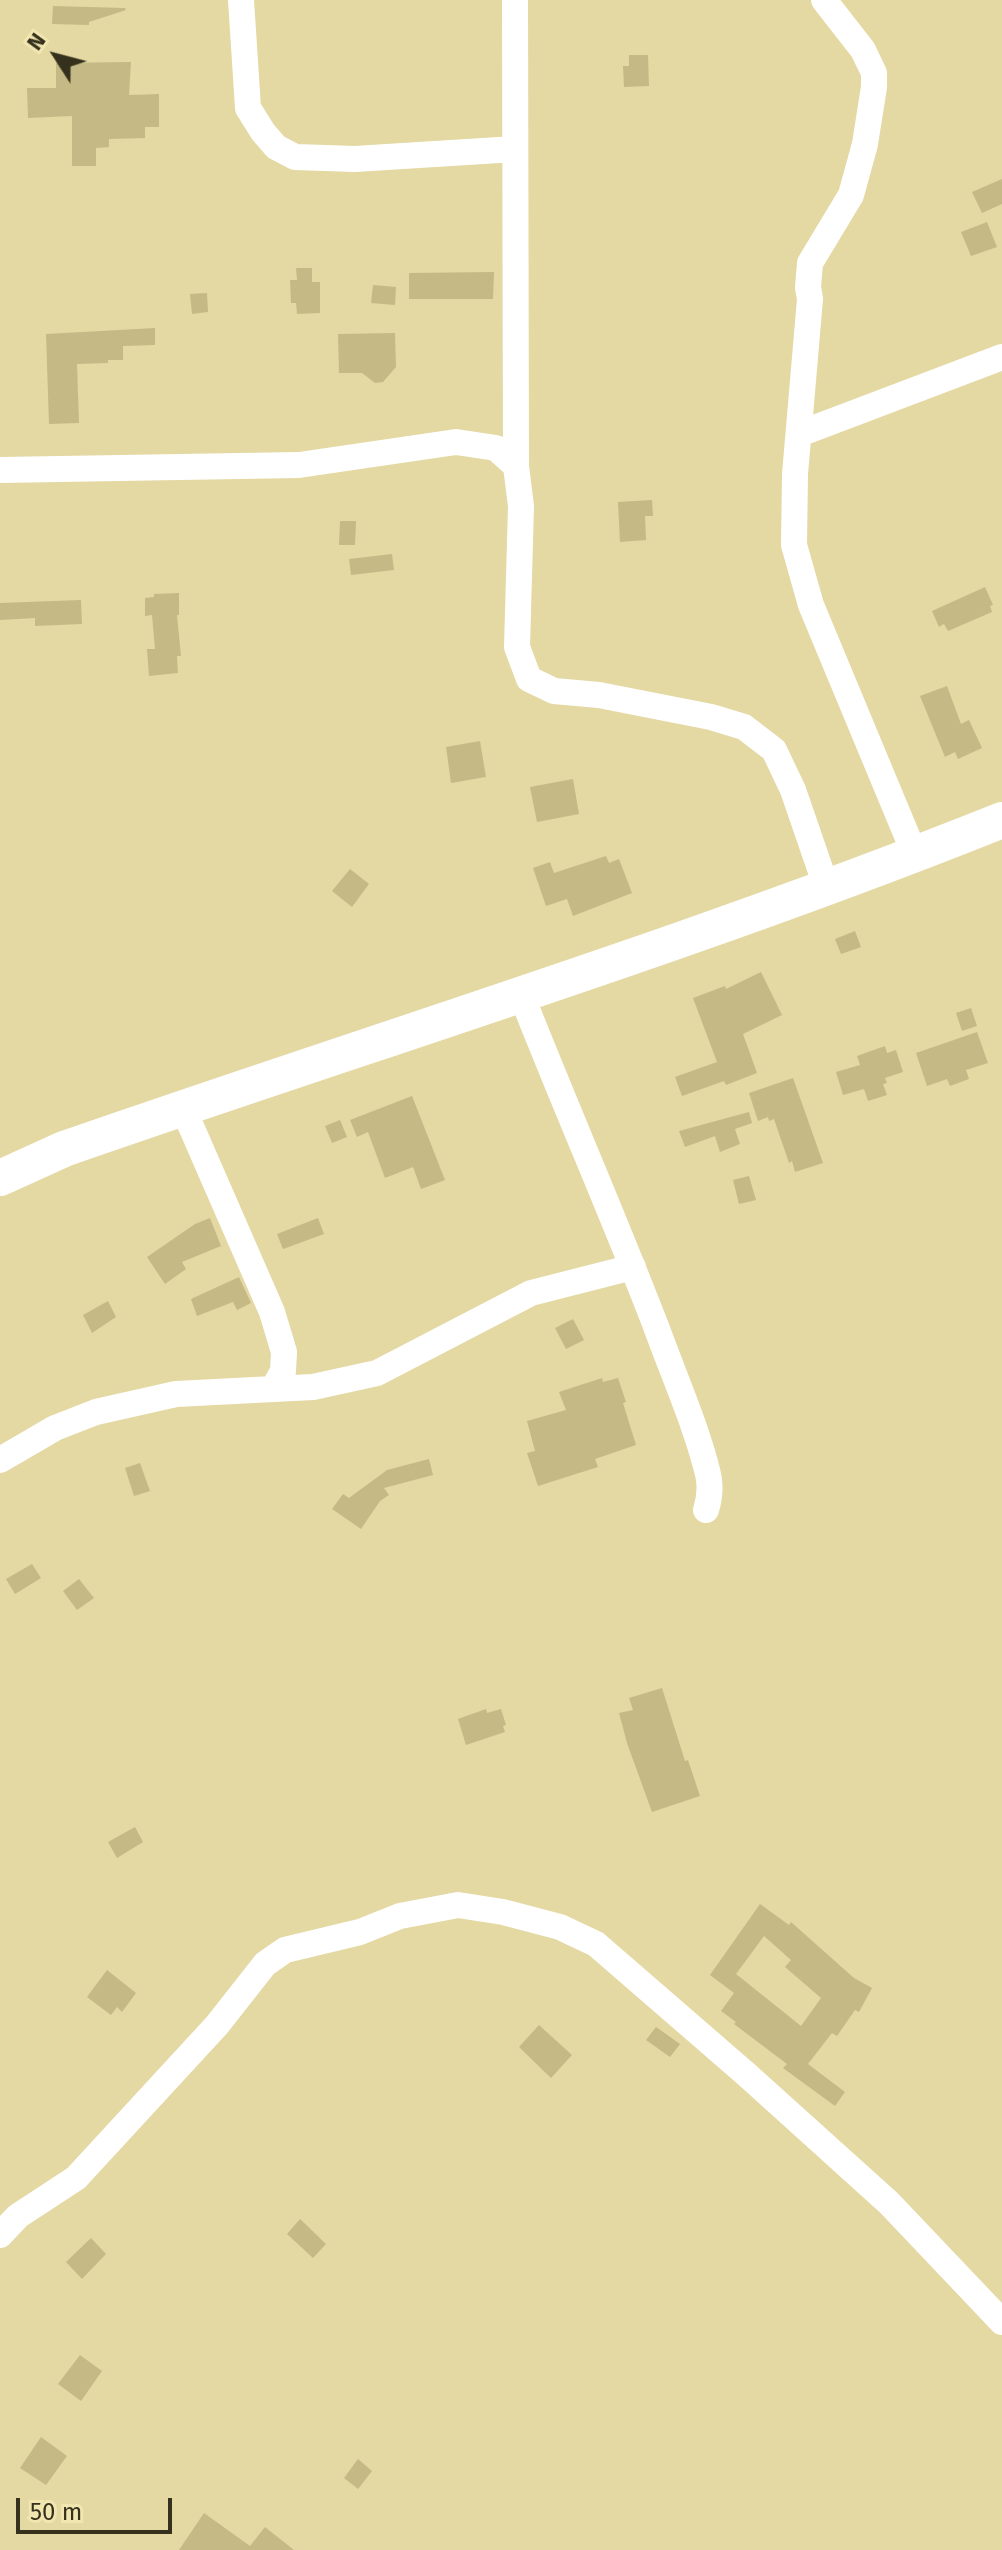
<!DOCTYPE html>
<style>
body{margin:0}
#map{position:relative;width:1002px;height:2550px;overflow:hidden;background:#e4d8a3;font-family:"Fira Sans",sans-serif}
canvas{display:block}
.north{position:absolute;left:16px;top:16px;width:80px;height:80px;-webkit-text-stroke:6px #f1e5b0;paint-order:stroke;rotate:306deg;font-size:22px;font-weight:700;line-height:32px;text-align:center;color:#35311c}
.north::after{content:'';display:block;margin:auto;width:28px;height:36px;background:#35311c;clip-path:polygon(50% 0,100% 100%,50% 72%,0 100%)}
.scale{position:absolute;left:16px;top:2498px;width:156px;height:36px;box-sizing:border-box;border:4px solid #35311c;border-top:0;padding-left:10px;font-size:24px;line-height:28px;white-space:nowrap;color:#35311c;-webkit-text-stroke:6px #f1e5b0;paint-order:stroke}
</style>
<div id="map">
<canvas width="1002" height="2550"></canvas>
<div class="north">N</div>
<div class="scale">50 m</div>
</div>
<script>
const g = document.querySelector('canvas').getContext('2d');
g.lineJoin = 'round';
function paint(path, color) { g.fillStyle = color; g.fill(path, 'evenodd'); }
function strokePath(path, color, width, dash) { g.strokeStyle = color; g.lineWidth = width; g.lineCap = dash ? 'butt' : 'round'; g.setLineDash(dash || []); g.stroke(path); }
paint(new Path2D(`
 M53 6 125 8 126 10 89 22V25L52 24Z
 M629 55H648L649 86 624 87 623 66H629Z
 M131 62 129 95 159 94V127H145V138L109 139V147L96 148V166H72V116L28 118 27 88H56V63Z
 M1002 179V204L982 213 972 192Z
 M987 222 997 247 971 256 961 232Z
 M296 268H312V282H320V313L297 314 296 303H291L290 280H297Z
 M494 272 493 299H409V273Z
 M373 285 396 287 395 305 371 303Z
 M207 293 208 312 192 314 190 294Z
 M155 328V345L123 346V360H108V363L77 364 79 423 49 424 46 334Z
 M395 333 396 367 383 382 375 383 362 373H339L338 334Z
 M652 500 653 516H645L646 540 620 542 618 502Z
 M340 521H356L355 545H339Z
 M392 554 394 570 351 575 349 559Z
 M985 587 993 605 990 606 992 612 948 631 944 624 939 627 932 611Z
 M179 593V615H177L181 656H177L178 673 149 676 147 649H155L152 615 145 616V598L154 597V594Z
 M81 600 82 624 35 626V618L0 620V603Z
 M947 686 961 724 969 720 982 748 958 759 955 752 945 757 920 696Z
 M480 741 486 777 451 783 446 747Z
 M573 779 579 814 537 822 530 787Z
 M606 856 609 863 619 859 632 893 573 916 567 899 546 906 533 868 550 862 554 873Z
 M350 869 369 884 352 907 332 891Z
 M855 931 861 947 841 954 835 939Z
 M761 972 782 1015 743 1034 757 1073 726 1085 724 1081 682 1096 675 1077 717 1062 693 998 725 986 726 989Z
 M971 1008 977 1026 962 1031 956 1013Z
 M977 1032 988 1063 966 1070 969 1079 950 1086 947 1079 927 1086 916 1053Z
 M885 1046 887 1053 896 1050 903 1072 885 1078 887 1083 883 1084 887 1095 868 1101 864 1089 843 1095 836 1072 860 1065 857 1056Z
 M793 1078 823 1163 795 1172 792 1161 789 1163 774 1119 769 1121 768 1117 758 1121 749 1093Z
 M412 1096 445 1180 421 1189 413 1167 385 1178 368 1132 357 1137 350 1120Z
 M749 1112 752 1123 735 1129 740 1144 720 1152 715 1136 685 1147 679 1131Z
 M340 1120 347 1137 332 1143 325 1126Z
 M749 1176 756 1200 739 1204 733 1180Z
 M210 1218 221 1246 182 1262 186 1269 165 1284 147 1257 195 1224Z
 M318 1218 324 1234 283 1249 277 1234Z
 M239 1277 251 1303 237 1310 233 1302 197 1316 191 1299Z
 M108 1301 116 1317 92 1333 83 1315Z
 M573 1319 584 1340 566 1349 555 1328Z
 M602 1378 603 1382 618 1378 626 1402 623 1403 636 1445 595 1459 598 1467 538 1486 527 1453 535 1451 527 1421 566 1410 559 1392Z
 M429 1459 433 1475 384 1488 389 1495 380 1501 361 1529 332 1509 343 1494 349 1498 387 1470Z
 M140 1463 150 1491 134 1496 125 1468Z
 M32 1564 41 1578 15 1594 6 1579Z
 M79 1579 94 1598 77 1610 63 1591Z
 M662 1688 685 1761 688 1760 700 1796 652 1812 627 1743 619 1713 633 1710 629 1698Z
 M486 1709 487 1713 501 1709 506 1725 503 1726 505 1732 466 1745 458 1719Z
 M135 1827 143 1842 117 1858 108 1842Z
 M760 1904 789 1925 791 1922 854 1978 872 1988 859 2012 855 2010 837 2036 832 2033 808 2064 845 2092 835 2106 783 2068 787 2064 734 2024 736 2022 721 2011 734 1993 710 1975ZM764 1936 791 1960 785 1967 821 1998 801 2026 736 1974Z
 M107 1970 136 1993 122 2012 117 2007 111 2015 87 1997Z
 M539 2025 572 2055 551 2078 519 2047Z
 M656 2027 680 2044 670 2057 646 2040Z
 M300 2219 326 2244 313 2258 287 2234Z
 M91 2238 106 2254 82 2279 66 2262Z
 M80 2355 102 2371 81 2401 58 2384Z
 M41 2437 67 2456 46 2485 20 2468Z
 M358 2459 372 2471 358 2489 344 2478Z
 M204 2513 250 2546 265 2527 294 2550H179Z`), '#c5b985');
strokePath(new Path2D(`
 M241 0 248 108 263 132 276 147 295 157 355 159 515 149
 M515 0 516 466
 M824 0 863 50 874 73V87L865 144 851 195 810 263 808 287 810 299 795 474 794 545 811 605 915 855
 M799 434 1002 357
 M0 470 299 465 456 442 496 448 516 466 521 506 517 647 529 679 554 691 599 695 711 717 744 727 774 750 793 790 826 886
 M521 994C565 1106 614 1217 657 1329 674 1376 696 1425 708 1474 711 1487 710 1497 706 1510
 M183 1108 272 1312 284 1352 283 1371 273 1389
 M0 1460 55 1428 96 1412 176 1394 313 1387 377 1373 531 1293 633 1267
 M0 2235 18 2216 76 2178 217 2025 265 1964 285 1950 360 1932 400 1916 458 1905 503 1912 560 1927 596 1944 746 2074 889 2203 1002 2322`), '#fff', 26);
strokePath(new Path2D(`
 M0 1178 64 1149C377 1040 695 943 1002 820`), '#fff', 36);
</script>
